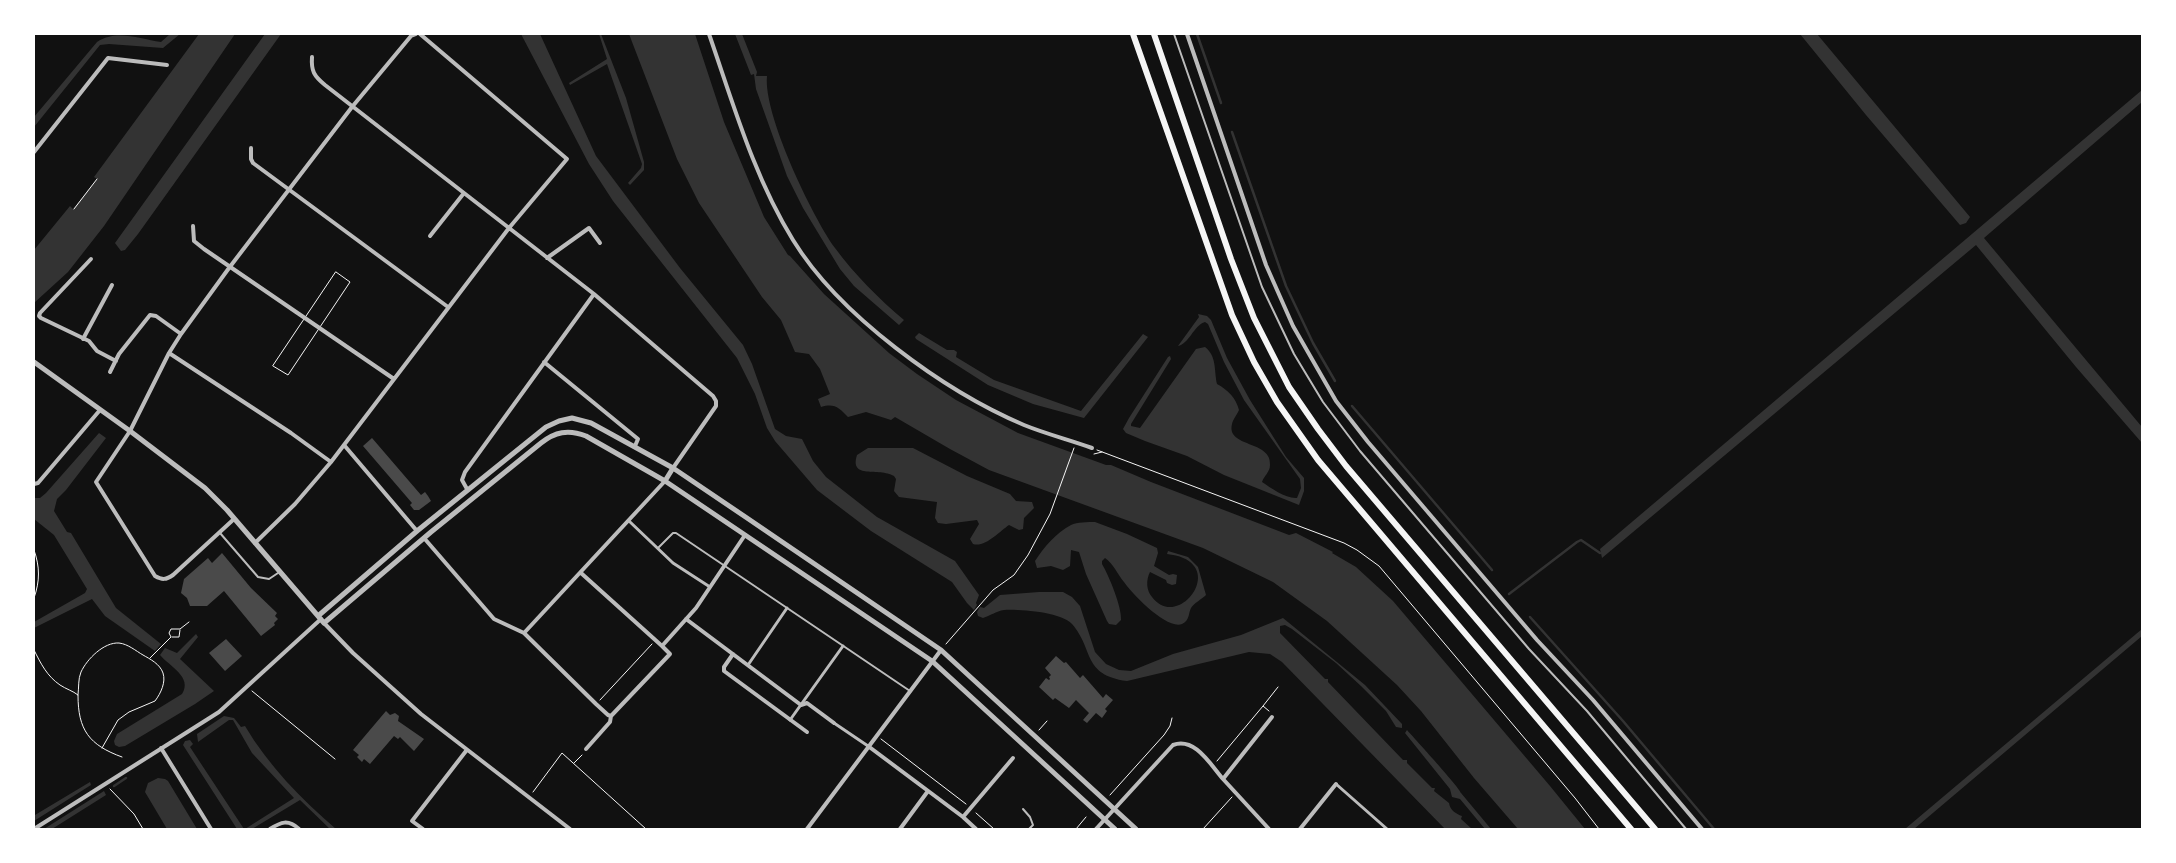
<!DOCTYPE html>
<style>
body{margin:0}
#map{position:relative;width:2176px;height:863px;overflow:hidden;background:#111;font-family:"PT Sans Narrow",sans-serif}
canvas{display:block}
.frame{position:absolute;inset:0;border:35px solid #fff;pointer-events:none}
</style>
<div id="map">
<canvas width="2176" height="863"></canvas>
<div class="frame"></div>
</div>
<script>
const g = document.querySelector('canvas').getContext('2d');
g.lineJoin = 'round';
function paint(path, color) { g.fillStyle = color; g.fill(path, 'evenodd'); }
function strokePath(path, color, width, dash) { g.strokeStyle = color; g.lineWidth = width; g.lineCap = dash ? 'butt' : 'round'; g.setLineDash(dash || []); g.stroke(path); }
paint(new Path2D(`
 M170 34H180L163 48 109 44 100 45 34 127V117L97 42C116 29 140 39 161 42Z
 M199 34H235L104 226 68 272 34 303V250L70 206 73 209 97 179 94 177Z
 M265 34H281L138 234 125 250 121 251 115 243Z
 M521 34H540L596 156 680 268 743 345 752 364 775 429 786 436 802 439 813 461 826 477 877 517 955 561 979 595 976 603 977 605 974 610 967 603 952 582 871 531 817 490 775 441 767 428 755 394 737 358 613 201 589 164Z
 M599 34H601L626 98 644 162V170L630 185 628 183 641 168 642 164 607 64 570 85 569 83 607 59Z
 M629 34H695L724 122 764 217 788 255 790 256 824 294 889 353 917 374 956 400 1018 433 1106 465H1111L1151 482 1289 535 1296 533 1333 552 1332 553 1356 567 1393 601 1550 786 1585 829H1518L1474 778 1421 711 1397 685 1327 621 1273 582 1203 548 989 470 950 449 895 417 891 420 866 412 848 417C839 408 835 403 821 407L818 399 830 394 820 369 809 354 795 352 781 320 762 297 699 203 677 159Z
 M735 34H742L757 72 756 76H767C763 114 812 216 835 248 855 275 879 299 904 320L899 325 854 286 840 269 803 208 787 176 756 89 754 74 751 75Z
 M1800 34H1817L1970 217 1966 223 1960 225 1866 115Z
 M2142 90V102L1984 238 2142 427V443L2076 367 1976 245 1602 558 1600 549Z
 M1198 314 1207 316 1211 320 1227 358 1250 400 1286 457 1304 478V491L1299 505 1224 475 1187 456 1145 441 1126 433 1123 429 1129 418 1168 357 1170 356 1171 359 1131 424V426L1140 428 1196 349 1205 347C1217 356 1214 371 1217 384 1228 390 1236 398 1239 410 1237 415 1233 419 1232 424 1226 448 1272 440 1270 465 1270 472 1264 476 1262 482 1271 488 1286 499 1297 498L1301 488 1300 479 1244 400 1224 362 1208 324 1205 322C1194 325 1189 344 1178 346L1199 317Z
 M919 333 947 350H954L957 352 956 357 994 380 1081 411 1143 334 1148 337 1084 418 1033 404 988 385 916 339 915 337Z
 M99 433 106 438 66 490 57 499 54 511 67 532 71 533 116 608 161 644 155 651 105 616 92 599 34 628V622L85 593 87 589 54 535 34 519V498H40L46 493Z
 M868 448H913L967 476 1010 494 1016 501 1032 502 1034 508 1024 518 1023 529 1019 530 1009 525C1000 531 985 548 973 544L970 539 979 524 977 520 946 524 938 523 935 518 937 502 899 497 894 491 896 479 894 476C879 467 849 480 857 455Z
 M1095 522 1127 534 1157 548 1158 553 1154 566 1169 575 1173 574 1177 575 1176 584 1172 585 1167 583 1166 580 1150 572C1146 580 1146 590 1152 597 1179 633 1232 561 1167 554L1168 551 1188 557 1198 567 1206 595C1202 599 1194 603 1191 608 1188 614 1190 620 1182 624 1167 630 1132 594 1124 582 1118 575 1113 563 1105 558L1102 561V564C1109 576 1122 607 1121 620L1116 625 1109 624 1107 621 1086 574 1079 552 1071 550 1070 566 1063 570 1051 566 1037 568 1035 561C1044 547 1056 533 1071 525 1077 522 1088 522 1095 522Z
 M1039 592H1063L1072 597 1080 606 1095 652 1106 664 1119 670 1131 671 1173 654 1241 635 1283 618 1365 685 1402 724V728L1396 727 1386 711 1361 686 1336 663 1292 629 1285 625 1280 626V633L1325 679H1328V682L1403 760H1407V763L1432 788H1435L1434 791 1449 803C1450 810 1456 814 1462 816L1461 819 1472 829H1445L1282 662 1270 654 1249 652 1127 681C1082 675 1094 649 1072 624 1061 612 1019 609 1004 610 996 611 990 616 983 618L978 616 977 612 980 607 984 608 1000 595Z
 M2142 629V636L1914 829H1905Z
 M196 634 198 637 180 659 214 691 195 704 125 746 119 747 115 745 114 741 117 734 182 694C193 677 169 666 160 655L165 648 177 653Z
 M224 716 234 718 241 727 245 726C268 765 301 799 336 829H330L300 800 252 829H245L294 798 252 753 233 720H229L198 742 197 734Z
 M1407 730C1415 739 1460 788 1461 793L1491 829H1485L1460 799 1452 797 1450 789 1405 733Z
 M190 740 193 744 190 747 244 829H237L183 745 185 741Z
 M158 778 165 779 168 781 197 829H167L145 792 148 783Z
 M90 782 91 785 34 821 35 815Z
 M104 791 106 795 52 829H44Z`), '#333');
strokePath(new Path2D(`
 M1197 34 1221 103
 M1232 132 1286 286 1313 343 1335 381
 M1352 406 1492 570
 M1509 594 1577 542 1581 540 1600 553
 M1530 617 1623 721 1714 829
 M114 786 126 778`), '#333', 2.5);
paint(new Path2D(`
 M372 438 421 495 425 492 428 496 431 501 419 510H414L410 505 412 503 363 446Z
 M222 553 251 588 277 613 275 616 278 619 274 623 275 625 261 636 224 591 207 606H190L187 598 181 593 184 579 208 558 212 563Z
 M226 639 242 656 225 671 209 653Z
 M1056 656 1064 663 1066 662 1080 678 1083 675 1103 698 1106 694 1113 700 1105 709 1107 711 1102 718 1096 713 1087 723 1083 720 1089 713 1076 700 1069 708 1055 698 1053 700 1039 687 1046 678 1049 680 1050 679 1049 677 1051 675 1045 668Z
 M386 711 390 715 395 713 399 716 398 721 424 739 414 751 400 737 398 739 394 736 370 764 364 759 362 762 357 757 359 755 353 750Z`), '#4a4a4a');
strokePath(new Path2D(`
 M74 209 97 179
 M336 272 350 282 288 375 273 366Z
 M1097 450 1344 543 1357 550 1379 566 1575 798 1599 829
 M1094 454 1102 452
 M34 550C40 567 40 581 34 598
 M172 637H179L180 630
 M946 644 993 590 1014 575 1028 555 1050 514 1074 448
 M34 650C41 664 47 676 60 685 66 689 73 691 78 695 78 730 89 745 122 757
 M150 658 171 637 169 633 171 629H180L189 622
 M252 691 335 759
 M78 695C79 687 78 679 81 672 87 659 104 642 119 643 128 644 136 651 143 655 150 659 160 664 163 673 166 682 161 693 155 701L129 712 118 720 102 748
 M600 700 652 644
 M1269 711 1263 706 1278 687
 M1039 730 1047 721
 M881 739 966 804
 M1217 761 1263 706
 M574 763 582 755
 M110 789 134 814 143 829
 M533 792 562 753 646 829
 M1110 795 1164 735 1170 726 1172 718
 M976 813 994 829
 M1076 829 1086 817
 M1203 829 1232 797`), '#f5f5f5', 1);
strokePath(new Path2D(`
 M1174 34 1262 287 1294 354 1323 402 1360 451 1529 649 1587 711 1686 829
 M220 533 258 577 269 579 278 573
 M658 548 673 533H676L910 691
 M1023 809 1030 817 1033 825 1029 829`), '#bcbcbc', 2);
strokePath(new Path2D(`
 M629 521 673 563 710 587
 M748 665 787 608
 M790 720 843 646
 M834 723 868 746
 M1336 784 1387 829`), '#bcbcbc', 3);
strokePath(new Path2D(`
 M709 34C733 103 754 177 793 240 839 315 944 391 1024 425 1046 434 1070 440 1092 448
 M1187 34 1266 265 1293 326 1336 401 1368 442 1537 640 1593 700 1702 829
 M312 57C311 71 314 76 325 85L594 294 713 396 716 401V406L673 468
 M251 148V159L253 163 448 307
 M34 152 108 58 167 65
 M193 226 194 241 204 249 394 379
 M430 236 464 193
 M547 258 589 228 600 243
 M91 259 40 313 39 316 41 318 89 341 97 351 116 361
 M83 339 112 285
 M169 353 291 433 331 462
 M544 362 638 439 635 446
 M110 372 119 354 150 315 156 316 181 334
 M344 445 417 531
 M34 484 38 483 100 410
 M467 489 462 480 465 472 594 294
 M234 519 173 575C166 580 162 580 155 576L96 482 130 431 169 353 181 334 229 268 352 107 411 36 416 34
 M424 538 494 619 524 633 596 704 608 715 611 716
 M255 543 295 504 331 462 509 228 567 159 420 34
 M581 573 662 646 696 608 745 535
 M686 619 801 705 807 703 834 723
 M324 623 353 653 421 714 570 829
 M524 633 665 481
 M733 654 724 667V671L807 732
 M868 746 963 817 976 829
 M161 748 211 829
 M586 749 610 722 611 716 670 654 662 646
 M963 817 1013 758
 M34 829 219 712 321 619
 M270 829C281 822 288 819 299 829
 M423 829 412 821 466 751
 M807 829 941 650
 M900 829 928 791
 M1096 829 1173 745C1195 737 1210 764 1223 779
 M1269 829 1223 779 1272 717
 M1300 829 1336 784`), '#bcbcbc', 4);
strokePath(new Path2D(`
 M34 362 130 431 205 488 227 510 324 623 431 532 541 443C555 432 568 429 586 436L665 481 932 661 1115 829
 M665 481 673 468
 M318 616 417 531 546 427 559 421 572 418 591 423 673 468 747 518 941 650 1136 829`), '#bcbcbc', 5);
strokePath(new Path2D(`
 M1133 34 1232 315 1254 362 1277 402 1318 460 1631 829
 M1154 34 1231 259 1254 318 1289 387 1318 429 1346 466 1655 829`), '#f5f5f5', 6);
</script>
